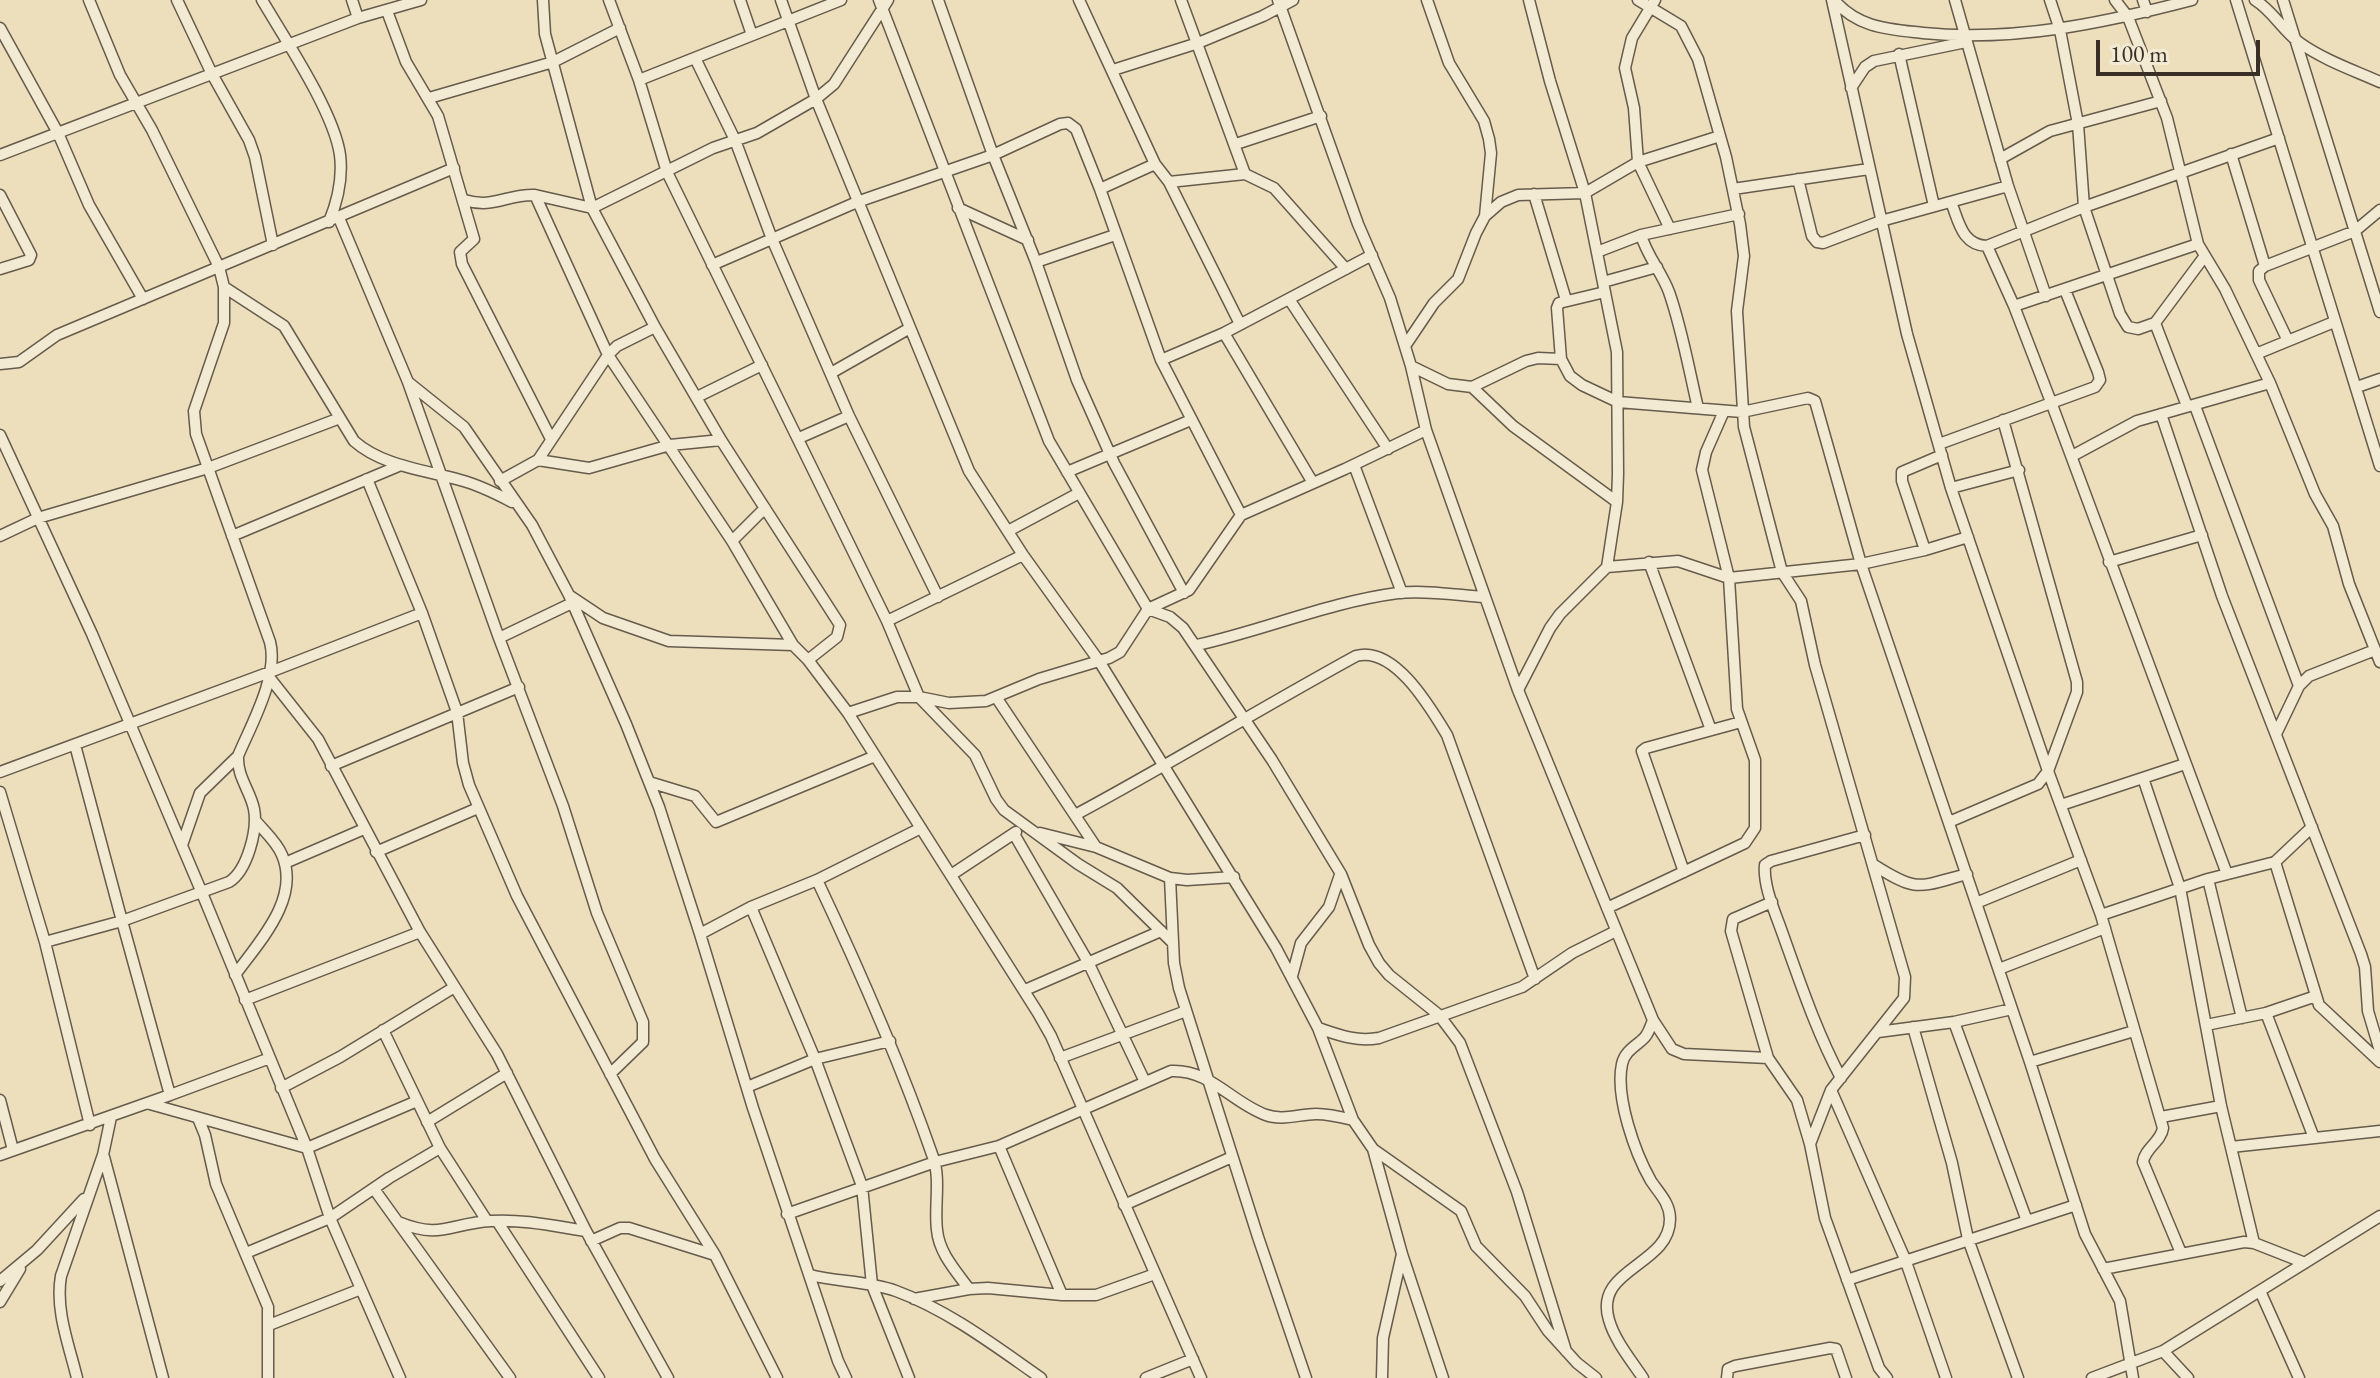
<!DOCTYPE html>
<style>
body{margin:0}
#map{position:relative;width:2380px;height:1378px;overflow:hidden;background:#eddfbb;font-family:"EB Garamond",serif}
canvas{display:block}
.scale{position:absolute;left:2096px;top:40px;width:164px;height:36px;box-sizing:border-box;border:4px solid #392f27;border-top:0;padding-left:10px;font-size:24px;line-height:28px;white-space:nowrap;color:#392f27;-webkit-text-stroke:6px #f3ead3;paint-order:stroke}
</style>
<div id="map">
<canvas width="2380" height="1378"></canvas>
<div class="scale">100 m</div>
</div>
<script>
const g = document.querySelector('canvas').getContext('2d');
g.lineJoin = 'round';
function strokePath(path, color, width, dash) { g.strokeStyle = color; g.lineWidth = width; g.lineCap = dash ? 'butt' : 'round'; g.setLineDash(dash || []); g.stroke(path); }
const street = new Path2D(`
 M177 0 212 74 249 140 255 157 273 245
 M262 0C285 39 334 112 340 155 343 179 338 200 329 222
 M352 0 358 18
 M543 0 545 34 592 208 655 327 721 440 840 625 837 637 808 660
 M609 0 639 80 667 172 887 621 919 697 975 755 996 799 1004 810 1078 864 1117 888 1173 943
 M740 0 752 35
 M781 0 816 99 969 471 1023 555 1099 661 1276 948 1318 1028 1353 1120 1373 1149 1402 1254 1443 1378
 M879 0 1049 441 1148 609 1170 617 1183 628 1272 760 1341 874 1369 945 1379 963 1389 975 1439 1015 1460 1043 1517 1192 1566 1351
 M938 0 993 155 1036 262 1077 380 1114 463 1184 593
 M1079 0 1155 164 1169 182 1240 324
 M1181 0 1245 174
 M1278 0 1358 224 1390 298 1411 366 1426 430 1518 690 1653 1020 1672 1049 1684 1054 1768 1058
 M1427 0 1449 63 1484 121 1489 139 1491 153 1485 216
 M1638 0 1681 26 1698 59 1726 157 1740 224 1744 256 1737 311 1744 427 1782 572 1801 601 1815 665 1905 977 1904 998 1831 1090 1810 1144
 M1655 0 1632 38 1625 68 1634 108 1638 162 1670 229
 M1832 0 1907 334 1951 488 2048 771 2101 915 2163 1128C2161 1142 2145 1148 2143 1162L2181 1253
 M1834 0C1858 28 1888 29 1923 33 2015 42 2104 23 2192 0
 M1955 0 2008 186 2046 296
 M2050 0 2060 30 2078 124 2084 207 2120 314 2128 327 2138 329 2155 323 2187 406
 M2115 0 2128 17 2167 118 2198 244 2225 289 2270 383 2315 494 2333 526 2349 584 2380 662
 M2143 0 2147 12
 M2236 0 2380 466
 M2255 0C2273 11 2283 31 2300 43 2324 60 2353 70 2380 82
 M2283 0 2380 312
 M387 11 406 62 438 116 474 239 460 252 462 264 551 439
 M0 28 58 133 89 205 143 299
 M1899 54 1934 206
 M695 58 735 140 772 239 849 416 938 597
 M1113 70 1198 43 1263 16 1293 0
 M639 80 841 0
 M1851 88 1865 67 1874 61 1966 42
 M429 98 553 62 620 28
 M1236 144 1321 116
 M2231 154 2265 266
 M0 155 358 18 421 0
 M2000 159 2050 131 2161 101
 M1798 179 1812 236 1817 242 1823 243 1881 221 2008 186
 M1169 182 1245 174 1274 188 1346 269
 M1100 189 1155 164
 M1733 189 1869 169
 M1534 194 1566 300
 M0 195 31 255 29 260 0 269
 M535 195 608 355 732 541 793 645 808 660 848 713 1038 1013 1051 1036 1201 1378
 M464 200C495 209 506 194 535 195L592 208 713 148 757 133 816 99 834 84 888 0
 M1951 202C1959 222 1962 245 1987 246L2084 207 2279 138
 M958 208 1028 240
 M339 218 408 382 499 638 563 806 597 913 643 1022V1042L610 1074
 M1641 235C1647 256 1661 271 1669 292 1682 329 1689 370 1698 408
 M1987 246 2014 306 2051 402 2227 874
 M1597 252 1641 235 1739 214
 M1036 262 1115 235
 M712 265 857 202 993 155 1060 124 1068 123 1076 129 1100 189 1161 360 1241 515
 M1603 282 1657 267
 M224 287 284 326 354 441C382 466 425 470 460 480 479 485 495 493 512 502
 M1605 292 1559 303 1557 308 1561 359 1570 376 1582 385 1618 402 1742 412 1808 398 1815 401 1861 564 2030 1062 2085 1234 2120 1301 2133 1378
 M1289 299 1388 449
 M2014 306 2198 244
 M2155 323 2204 257
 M1224 333 1313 483
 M2288 341 2259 280V271L2265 266 2355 231 2380 210
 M1405 346 1434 303 1458 279 1476 233 1485 216 1501 202 1518 195 1585 193 1638 162 1720 136
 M2256 354 2334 322
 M1161 360 1224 333 1372 255
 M0 364 19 362 57 335 454 168
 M1411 366 1448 384 1472 387 1526 361 1538 358 1561 359
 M831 373 910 328
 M408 382 464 427 532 525 569 595 626 724 659 807 700 934 753 1108 838 1361 846 1378
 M1472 387 1513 426 1617 502
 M2357 387 2380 379
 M697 397 762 365
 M2195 406 2299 686
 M2161 414 2222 596 2361 954 2365 967 2368 1011 2380 1051
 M0 435 92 634 202 893 307 1148 330 1218 400 1378
 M799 438 849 416
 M1939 444 2095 387 2100 380 2098 372 2065 290
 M2072 456 2137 421 2270 383
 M538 460 589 468 670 445 721 440
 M1354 465 1402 593
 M1067 472 1191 420
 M367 479 422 613 457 712 463 763 469 785 517 896 655 1159 715 1255 777 1378
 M500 481 538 460 608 355 617 346 655 327
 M1951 488 2019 470
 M1008 531 1079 493
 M0 536 38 518 208 468 340 418
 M232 536 401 465
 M732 541 765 508
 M1925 550 1902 481V472L1942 455
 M1649 562 1711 730
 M2109 562 2202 535
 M1607 567 1678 561 1729 578 1861 564 1925 550 1968 537
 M570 596 603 618 669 641 793 645
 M887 621 1023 555
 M499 638 572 603
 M1197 645C1265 630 1329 602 1398 593 1426 590 1456 595 1484 597
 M269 677 318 739 420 932 497 1054 586 1231 668 1378
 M1518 690 1550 628 1560 614 1607 567 1617 502 1618 474 1617 352 1585 193 1550 81 1529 0
 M996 697 1096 847
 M848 713 897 697H919L949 703 986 701 1039 679 1109 658 1120 652 1148 609 1189 590 1241 515 1345 469 1426 430
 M2276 734 2299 686 2309 676 2375 650
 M331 766 519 687
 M0 772 270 672 422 613
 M2143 778 2180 888 2221 1106 2254 1243
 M649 782 695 796 716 822 875 756
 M0 792 45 942 90 1125
 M2061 805 2185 764
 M1075 815C1170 764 1261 708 1356 656 1394 645 1430 707 1447 735L1535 979
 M1949 822 2038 784 2048 771 2077 692V682L2003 420
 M1040 833 1096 847 1170 878 1187 880 1234 877
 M1014 834 1088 962 1145 1082
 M182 845 200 793 238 756
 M376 852 478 808
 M2275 862 2319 1005 2380 1062
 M285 863 364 829
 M1874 865C1918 893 1918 887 1967 874
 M1684 872 1642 751 1646 748 1741 722
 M951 875 1016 832
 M1170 878 1174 963 1179 988 1258 1237 1306 1378
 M2208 879 2242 1018
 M817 880C860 971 900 1062 933 1157 941 1179 934 1207 937 1230 939 1253 956 1271 969 1289
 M1772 902 1733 919 1731 931 1768 1058 1797 1100 1810 1144 1825 1218 1879 1368 1887 1378
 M1976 903 2081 860
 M751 907 815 1059 862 1186 872 1285 909 1378
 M1607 908 1745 843 1755 828V760L1737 709 1729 578 1702 470 1706 452 1724 411
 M2101 915 2208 879 2275 862 2312 827
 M700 934 751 907 817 880 921 828
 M45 942 122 921 75 745
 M1999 969 2105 928
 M235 975C258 943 301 899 282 855 277 842 264 831 255 820
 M1292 976 1301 943 1329 907 1340 875
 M1025 990 1161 931
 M245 1000 420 932
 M2266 1013 2314 1138
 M1954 1022 2027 1221
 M2206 1025 2266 1013 2316 996
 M1913 1027 1952 1163 1968 1239 2018 1378
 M1318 1028C1339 1035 1356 1042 1379 1038L1522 987 1572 953 1616 931
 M383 1030 440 1148 487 1221
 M1878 1032 1954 1022 2012 1009
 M1060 1058 1186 1011
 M2030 1062 2134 1031
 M1841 1078C1816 1031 1800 982 1782 932 1775 912 1763 886 1765 865L1771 861 1865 835
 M747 1087 815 1059 890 1041
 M281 1088 340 1057 453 988
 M1831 1090 1905 1259 1946 1378
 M170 1095 270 1058
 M0 1100 13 1150
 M150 1104 307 1148 417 1101
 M2161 1117 2221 1106
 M198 1118 205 1135 216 1184 268 1307V1378
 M427 1122 507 1073
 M999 1146 1062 1295
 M2231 1147 2380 1131
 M1373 1149 1461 1211 1476 1246 1525 1296 1548 1331 1577 1363 1596 1378
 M0 1155 170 1095 122 921 229 882C247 871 258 830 254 809 250 790 237 777 238 756 251 725 279 676 270 642L196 434 194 411 224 323V287L219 267 152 130 120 75 89 0
 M104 1157 163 1378
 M374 1189 510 1378
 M1124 1205 1232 1157
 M787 1214 935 1162 999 1146 1171 1071C1210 1069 1232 1103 1266 1115 1282 1121 1300 1114 1316 1114 1329 1114 1341 1117 1353 1120
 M497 1221 599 1378
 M398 1222C442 1240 450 1223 491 1221 523 1219 554 1226 586 1231
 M591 1241 620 1228H629L715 1255
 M246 1253 330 1218 389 1178 440 1148
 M2103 1269 2244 1242 2254 1243 2305 1263
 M810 1275C838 1282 868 1281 896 1291 948 1310 995 1346 1041 1378
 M1847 1280 2076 1205
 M0 1281 37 1250 84 1199
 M2260 1291 2299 1378
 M914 1299 969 1289 988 1288 1062 1295H1096L1155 1274
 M0 1302 20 1269
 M269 1325 361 1289
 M2163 1351 2188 1378
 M77 1378C69 1345 55 1310 61 1276L103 1155 111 1117
 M1146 1378 1193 1359
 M1382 1378 1383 1338 1402 1254
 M1643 1378C1631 1360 1615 1341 1609 1320 1593 1268 1670 1266 1670 1219 1670 1203 1659 1193 1651 1181 1635 1153 1615 1097 1622 1064 1625 1050 1637 1046 1645 1037 1649 1032 1651 1025 1653 1020
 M1727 1378 1728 1369 1735 1366 1830 1348 1836 1349 1846 1378
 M2092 1378 2163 1351 2380 1216`);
strokePath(street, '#665b4c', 13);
strokePath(street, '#f3ead3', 10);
</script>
